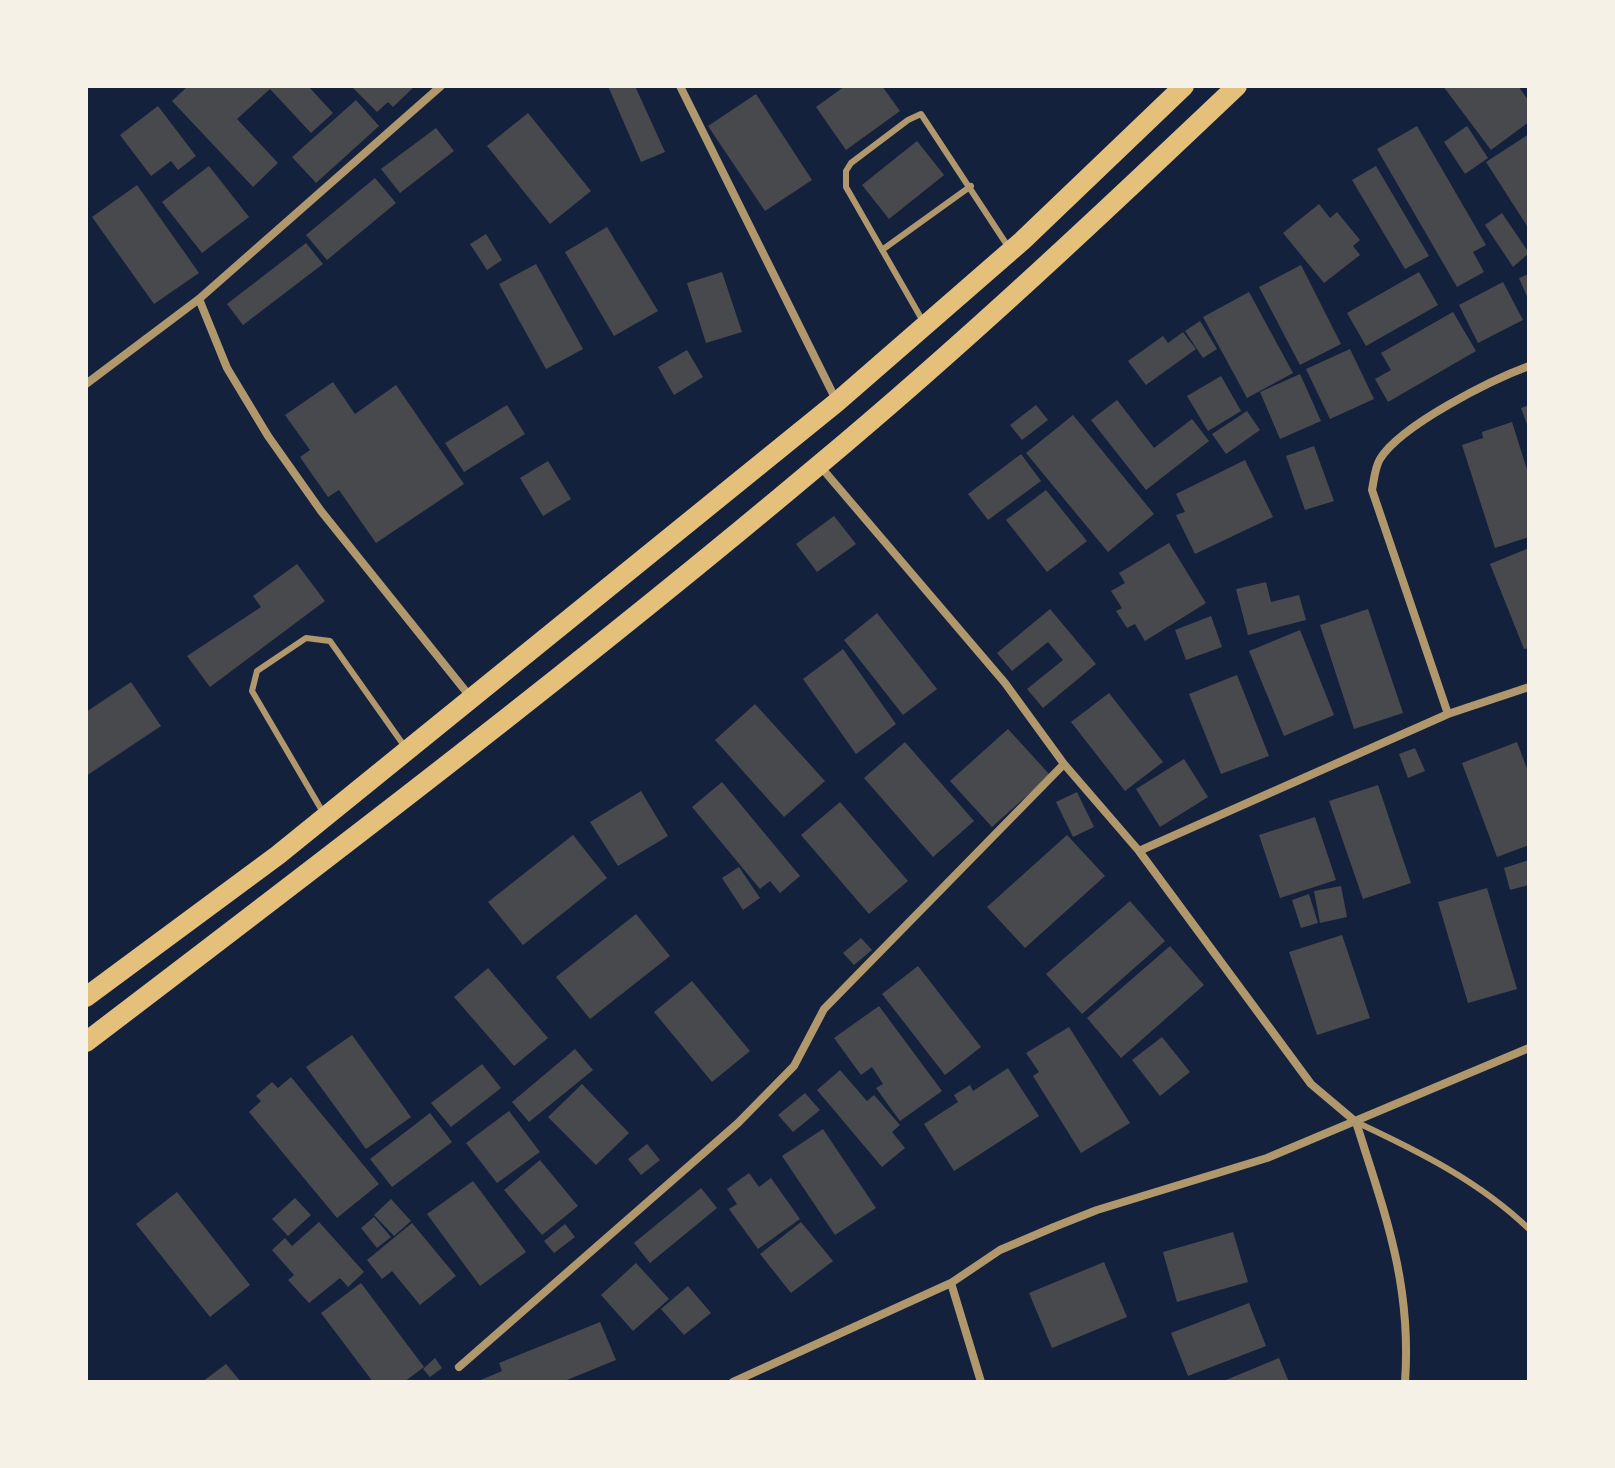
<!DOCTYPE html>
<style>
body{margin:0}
#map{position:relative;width:1615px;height:1468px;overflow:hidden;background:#14213d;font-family:"Nunito Sans",sans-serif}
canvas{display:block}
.frame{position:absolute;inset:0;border:88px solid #f6f1e7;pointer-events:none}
</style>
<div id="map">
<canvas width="1615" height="1468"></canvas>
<div class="frame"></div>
</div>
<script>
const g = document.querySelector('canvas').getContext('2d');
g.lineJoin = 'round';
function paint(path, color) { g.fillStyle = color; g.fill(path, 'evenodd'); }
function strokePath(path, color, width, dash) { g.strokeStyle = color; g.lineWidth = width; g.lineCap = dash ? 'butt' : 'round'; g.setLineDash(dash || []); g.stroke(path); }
paint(new Path2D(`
 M188 86H308L333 113 311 133 270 89 237 119 278 163 253 187 172 101Z
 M351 86H415L393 107 388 102 377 112Z
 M608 86H635L665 152 641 162Z
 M845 86H882L900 111 846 150 816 107Z
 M1443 86H1518L1529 101V122L1491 150Z
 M756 94 812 180 765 211 708 126Z
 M356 100 379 126 316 183 292 157Z
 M158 106 196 156 178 170 171 161 151 176 120 135Z
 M528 113 591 191 550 224 487 146Z
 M1417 126 1486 245 1473 252 1484 272 1457 287 1377 149Z
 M1467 126 1488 158 1465 174 1444 142Z
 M436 128 454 151 400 193 381 169Z
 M1529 134V229L1486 162Z
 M917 141 944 175 889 219 862 185Z
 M209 166 249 217 202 253 162 202Z
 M1376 166 1429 256 1405 269 1352 180Z
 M375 178 396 203 327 260 306 235Z
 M137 185 199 273 154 304 92 217Z
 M1319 204 1330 218 1337 212 1360 240 1353 246 1360 255 1324 283 1283 233Z
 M1502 213 1529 253 1513 267 1485 225Z
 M607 227 658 311 614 336 565 252Z
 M486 234 502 260 487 270 470 244Z
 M306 243 323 264 243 325 227 304Z
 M536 264 583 349 546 369 499 284Z
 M1301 265 1341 344 1300 365 1259 287Z
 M722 272 742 332 706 343 687 283Z
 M1419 272 1438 305 1366 346 1347 313Z
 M1529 274V301L1519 278Z
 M1503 282 1523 320 1478 343 1459 305Z
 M1249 292 1293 373 1247 398 1203 317Z
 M1453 312 1476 351 1388 402 1375 379 1391 370 1381 353Z
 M1200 321 1217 349 1203 358 1185 331Z
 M1183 332 1196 349 1146 385 1128 361 1163 336 1168 343Z
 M1350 349 1374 399 1330 419 1306 369Z
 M687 350 703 377 674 395 658 367Z
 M1300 374 1321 421 1280 439 1260 392Z
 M1221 376 1241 411 1208 431 1187 396Z
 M333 382 355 414 396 385 464 484 376 543 339 490 328 497 300 457 310 450 285 415Z
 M1117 400 1154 448 1192 419 1209 441 1146 490 1091 420Z
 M507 405 525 434 464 472 445 443Z
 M1036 405 1048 420 1022 440 1010 425Z
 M1529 405V430L1521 408Z
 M1247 411 1260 430 1226 454 1212 434Z
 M1073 415 1154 514 1108 552 1026 453Z
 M1512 422 1529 476V537L1495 548 1462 445 1483 438 1482 432Z
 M1314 446 1334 501 1305 510 1286 456Z
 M1021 454 1041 481 988 520 968 494Z
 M1245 460 1273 517 1195 554 1176 515 1185 512 1176 494Z
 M548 461 571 499 543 516 520 478Z
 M1046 490 1087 541 1047 572 1006 520Z
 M834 516 856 544 817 572 796 544Z
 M1169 543 1206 603 1145 641 1135 624 1127 628 1116 611 1122 608 1111 591 1125 583 1119 573Z
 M1529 548V648L1524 649 1490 564Z
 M297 564 325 601 210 687 187 656 261 607 253 596Z
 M1266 582 1271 602 1299 595 1306 620 1248 635 1236 589Z
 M1050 609 1096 664 1043 708 1027 689 1063 660 1048 642 1012 671 997 653Z
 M1368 609 1403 713 1354 729 1320 625Z
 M877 613 937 689 903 715 844 640Z
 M1211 616 1222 647 1186 660 1175 630Z
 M1300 630 1334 715 1284 736 1249 651Z
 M843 649 896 724 856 754 803 679Z
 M1237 675 1269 756 1221 774 1189 694Z
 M131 682 161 726 86 776V712Z
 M1109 693 1163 762 1125 791 1071 722Z
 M755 704 825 781 784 817 715 740Z
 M1008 729 1050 775 992 827 950 781Z
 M905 742 974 821 933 857 864 778Z
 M1517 742 1529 774V845L1497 857 1462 763Z
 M1415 748 1425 771 1408 778 1399 754Z
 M1184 759 1208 797 1160 827 1136 789Z
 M722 782 800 876 780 893 770 881 760 889 692 807Z
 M1378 785 1411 883 1363 899 1329 801Z
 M641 791 668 836 618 866 590 822Z
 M1077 792 1094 827 1073 837 1056 802Z
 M840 802 908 881 869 914 801 835Z
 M1315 817 1336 880 1280 898 1259 835Z
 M573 835 607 878 523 945 488 902Z
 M1067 835 1105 876 1025 948 987 907Z
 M1529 860V885L1510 890 1504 868Z
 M739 867 760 898 743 910 722 878Z
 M1341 886 1347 917 1320 923 1314 891Z
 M1487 888 1517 989 1468 1003 1438 902Z
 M1309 894 1318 923 1301 928 1292 900Z
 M1130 901 1165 941 1082 1014 1046 974Z
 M636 914 670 956 590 1019 556 977Z
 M1342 935 1370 1018 1317 1035 1289 952Z
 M861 938 872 950 854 965 843 953Z
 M1170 946 1204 985 1121 1058 1087 1018Z
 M918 966 981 1047 945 1075 882 994Z
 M488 968 548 1038 514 1066 454 997Z
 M692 981 750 1051 712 1082 654 1012Z
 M879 1006 942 1091 900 1121 876 1088 883 1084 872 1067 861 1075 834 1038Z
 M1069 1027 1130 1123 1081 1153 1033 1076 1039 1072 1026 1053Z
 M352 1035 411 1117 366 1149 306 1067Z
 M1162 1037 1190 1072 1160 1096 1132 1060Z
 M575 1049 593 1070 529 1122 512 1102Z
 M482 1064 501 1088 451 1127 431 1103Z
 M1008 1068 1039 1116 954 1171 924 1124 958 1102 954 1095 970 1085 973 1091Z
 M840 1070 867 1101 874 1095 900 1125 892 1132 905 1148 882 1167 817 1090Z
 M291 1077 379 1184 337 1218 249 1112 261 1101 256 1096 272 1082 278 1088Z
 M582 1084 629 1133 596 1165 548 1117Z
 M805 1093 820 1110 793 1132 778 1115Z
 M509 1111 540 1152 497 1183 466 1143Z
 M430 1113 452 1142 392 1187 370 1159Z
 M823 1129 876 1208 835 1235 782 1156Z
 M647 1144 660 1160 641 1175 628 1159Z
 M540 1160 578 1206 542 1235 504 1190Z
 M749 1173 759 1187 771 1178 800 1219 758 1249 729 1209 737 1204 727 1189Z
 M473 1181 526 1252 480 1286 427 1214Z
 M701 1188 717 1208 650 1263 634 1243Z
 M177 1192 250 1285 210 1317 136 1224Z
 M295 1198 311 1215 288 1236 272 1219Z
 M391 1199 411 1221 394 1236 374 1215Z
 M374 1217 391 1237 377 1248 361 1228Z
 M319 1222 364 1272 348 1287 340 1278 309 1303 288 1280 294 1275 272 1250 285 1238 292 1246Z
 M801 1222 833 1261 791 1293 760 1254Z
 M412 1223 456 1276 420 1305 392 1271 382 1279 367 1260Z
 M565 1224 575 1237 554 1253 544 1241Z
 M1233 1232 1248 1282 1177 1302 1163 1252Z
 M1104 1262 1127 1317 1052 1348 1029 1293Z
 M636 1263 669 1299 633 1331 601 1295Z
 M361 1283 424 1367 404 1382H373L321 1313Z
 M688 1286 711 1313 684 1335 661 1309Z
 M1249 1303 1266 1346 1188 1376 1171 1333Z
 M600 1322 616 1360 562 1382H476L502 1371 499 1363Z
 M435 1358 442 1368 430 1377 423 1369Z
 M1279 1358 1289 1382H1221Z
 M226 1364 241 1382H202Z`), '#48494c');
strokePath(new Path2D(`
 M882 250 971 186
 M924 323 846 187V171L851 163 908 120 921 114 1009 248
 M324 814 252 691 257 671 306 638 330 641 405 747
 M1356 1122C1418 1151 1479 1181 1529 1229`), '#b1986c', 6);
strokePath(new Path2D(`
 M680 86 837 402
 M199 299 227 368 268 436 321 511 472 699
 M86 384 199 299 441 86
 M820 466 1005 683 1064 764 1139 851 1311 1084 1356 1122
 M1448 714 1372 490C1374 480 1375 467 1380 459 1401 425 1491 380 1529 366
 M1139 851 1448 714 1529 687
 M1356 1122C1385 1214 1412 1284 1405 1382
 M951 1283 981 1382
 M459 1367 738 1123 794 1066 824 1009 1064 764
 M733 1382 951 1283 1000 1250 1054 1227 1097 1210 1267 1158 1529 1048`), '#b1986c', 8);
strokePath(new Path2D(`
 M86 997 278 855 837 402 1022 241 1184 86
 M86 1042C333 854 581 665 819 465 964 344 1100 216 1237 86`), '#e5c07b', 20);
</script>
